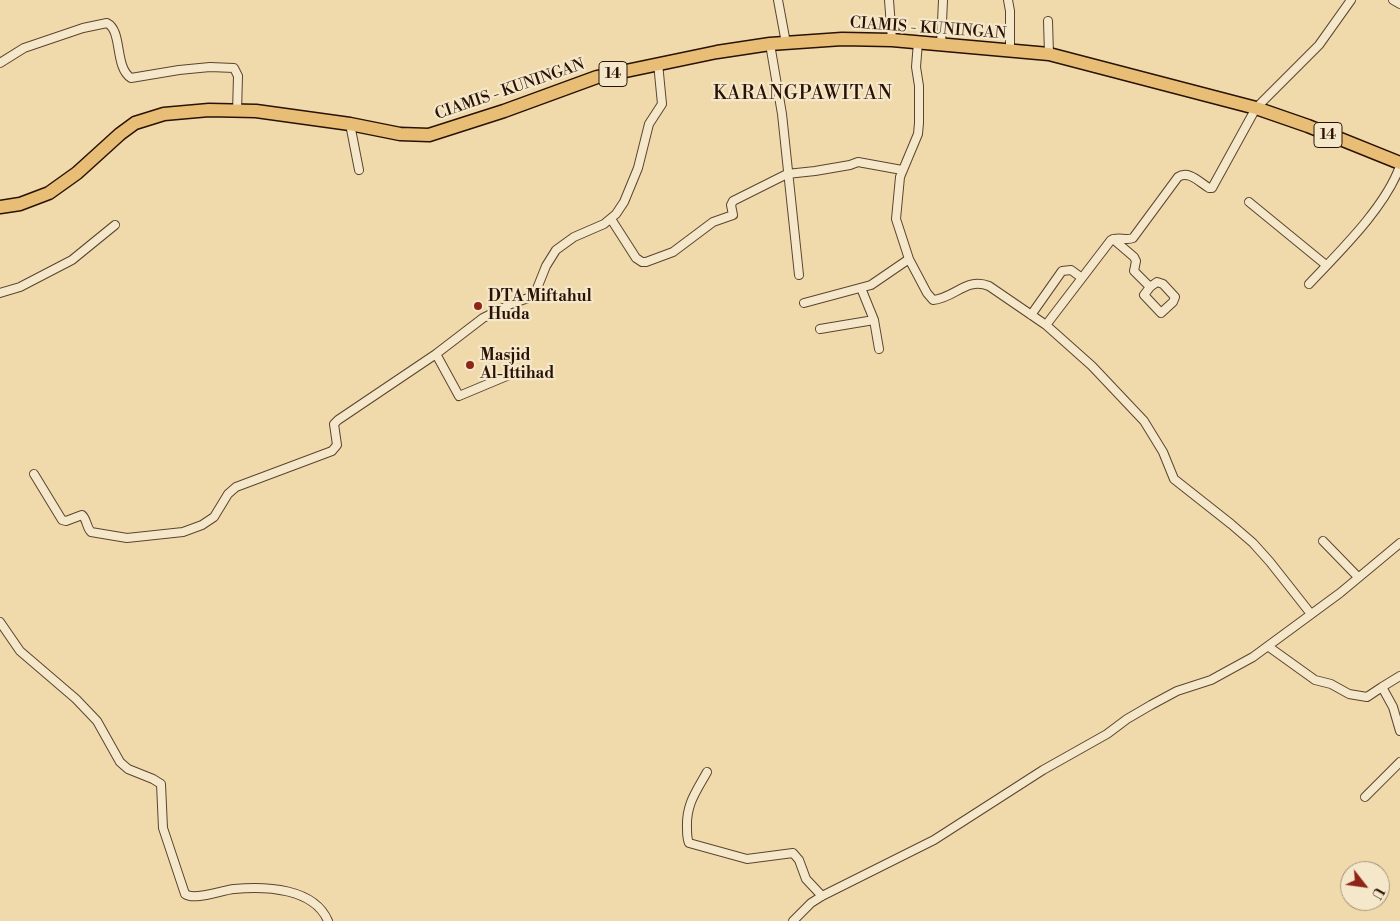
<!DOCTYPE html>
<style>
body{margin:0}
#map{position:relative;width:1400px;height:921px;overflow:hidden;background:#f0daac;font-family:"Libre Bodoni",serif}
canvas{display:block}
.north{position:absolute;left:1340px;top:861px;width:50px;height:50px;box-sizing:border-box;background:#f5e7c9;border:1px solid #a3927b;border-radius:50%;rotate:120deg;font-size:14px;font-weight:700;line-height:20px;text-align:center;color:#291205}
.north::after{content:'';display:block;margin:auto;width:18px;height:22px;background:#8f2418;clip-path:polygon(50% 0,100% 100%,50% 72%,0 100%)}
</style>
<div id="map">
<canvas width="1400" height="921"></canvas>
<div class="north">U</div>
</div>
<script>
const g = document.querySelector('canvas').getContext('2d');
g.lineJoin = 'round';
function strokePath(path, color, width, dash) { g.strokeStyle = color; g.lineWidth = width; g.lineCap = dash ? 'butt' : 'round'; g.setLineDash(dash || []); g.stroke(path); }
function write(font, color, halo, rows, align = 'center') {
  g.font = font + ' "Libre Bodoni",serif'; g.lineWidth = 4.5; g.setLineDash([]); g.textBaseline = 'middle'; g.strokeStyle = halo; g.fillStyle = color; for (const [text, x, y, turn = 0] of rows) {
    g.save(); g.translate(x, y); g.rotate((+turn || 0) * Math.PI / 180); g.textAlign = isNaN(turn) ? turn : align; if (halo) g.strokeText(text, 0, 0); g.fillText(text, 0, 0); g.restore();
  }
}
const minor = new Path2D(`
 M778 0 786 43
 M889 0 892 40
 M1008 0 1010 11V51
 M1393 0 1400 4
 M1048 21 1049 54
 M770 44 782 114 799 275
 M941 45 943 0
 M0 63 24 48 83 28 107 23C123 31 114 67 131 78L179 70 210 67 234 68 238 76 237 112
 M350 124 359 170
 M1249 202 1326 265
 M611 219 636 258 642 262H646L673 252 713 222 733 215 731 205 733 201 787 174 815 171 850 165 858 162 902 170
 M1113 239 1134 257 1136 261 1134 271 1150 287
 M909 259 927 293 933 300C955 298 966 277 989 286L1046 325 1092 366 1144 421 1163 452 1174 479 1231 524 1253 543 1270 562 1311 614
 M1157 282 1163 284 1175 297 1173 302 1161 313 1144 295 1150 287Z
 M1309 284C1339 252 1385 208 1400 166
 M0 293 20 287 72 260 115 225
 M804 303 871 285 909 259 896 219 900 177 918 134 919 123V86L916 67 918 42
 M1031 315 1062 271 1071 270 1082 278
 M874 320 879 349
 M1046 325 1111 240C1118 236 1126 241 1133 238L1178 177C1189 170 1199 182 1209 188H1212L1256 108 1319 45 1351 0
 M820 329 874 320 861 288
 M436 354 459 396 514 373
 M34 474 62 520 66 521 82 515C87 519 86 527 91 532L127 538 183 532 202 525 214 517 228 494 236 487 332 451 337 445 334 424 338 420 436 354 483 318 511 304 531 297 536 291 546 266 556 250 574 237 604 224 616 214 624 202 638 168 649 124 662 104 658 63
 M1323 541 1358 577
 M0 622 20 651 76 699 97 721 120 762 128 769 153 779 161 784 163 828 185 894C194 901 222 890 234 889 266 886 314 888 328 921
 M1269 647 1315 680 1331 684 1349 694 1367 697 1382 687 1393 707 1400 731
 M1382 687 1400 676
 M707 772C696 792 686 804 687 828 687 833 687 839 689 843L747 859 793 853 799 860 806 879 822 896
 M1365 797 1400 762
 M793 921 811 903 822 896 934 840 1043 770 1107 734 1127 719 1151 705 1177 691 1211 680 1253 657 1340 593 1400 543`);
const trunk = new Path2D(`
 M0 207 20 204 49 193 77 173 120 134 135 123 164 114 209 110 256 111 350 124 400 134 429 135 504 111 597 77 717 52 770 44 842 39 892 40 1049 54 1256 108 1308 126 1400 163`);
strokePath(minor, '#5b442f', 10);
strokePath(trunk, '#291205', 15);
strokePath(minor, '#f5e7c9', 8);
strokePath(trunk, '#e8bd76', 12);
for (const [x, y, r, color] of [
 [478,306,5,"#8f2418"],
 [470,365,5,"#8f2418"]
]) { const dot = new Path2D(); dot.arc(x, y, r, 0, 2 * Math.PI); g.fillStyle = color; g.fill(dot); strokePath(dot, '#f5e7c9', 2); }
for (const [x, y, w] of [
 [613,74,28],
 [1328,135,28]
]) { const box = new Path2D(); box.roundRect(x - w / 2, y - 12.5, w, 25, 4); g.fillStyle = '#f5e7c9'; g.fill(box); strokePath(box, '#291205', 1); }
write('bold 15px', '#291205', null, [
 ["14",613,74],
 ["14",1328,135]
]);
write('16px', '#291205', '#f5e7c9', [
 ["CIAMIS - KUNINGAN",928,29,4],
 ["CIAMIS - KUNINGAN",510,90,-19]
]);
write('bold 16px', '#291205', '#f5e7c9', [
 ["DTA Miftahul",488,297],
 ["Huda",488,315],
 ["Masjid",480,356],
 ["Al-Ittihad",480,374]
], 'left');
g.letterSpacing = '1px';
write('19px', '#291205', '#f5e7c9', [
 ["KARANGPAWITAN",803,94]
]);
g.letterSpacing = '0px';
</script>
